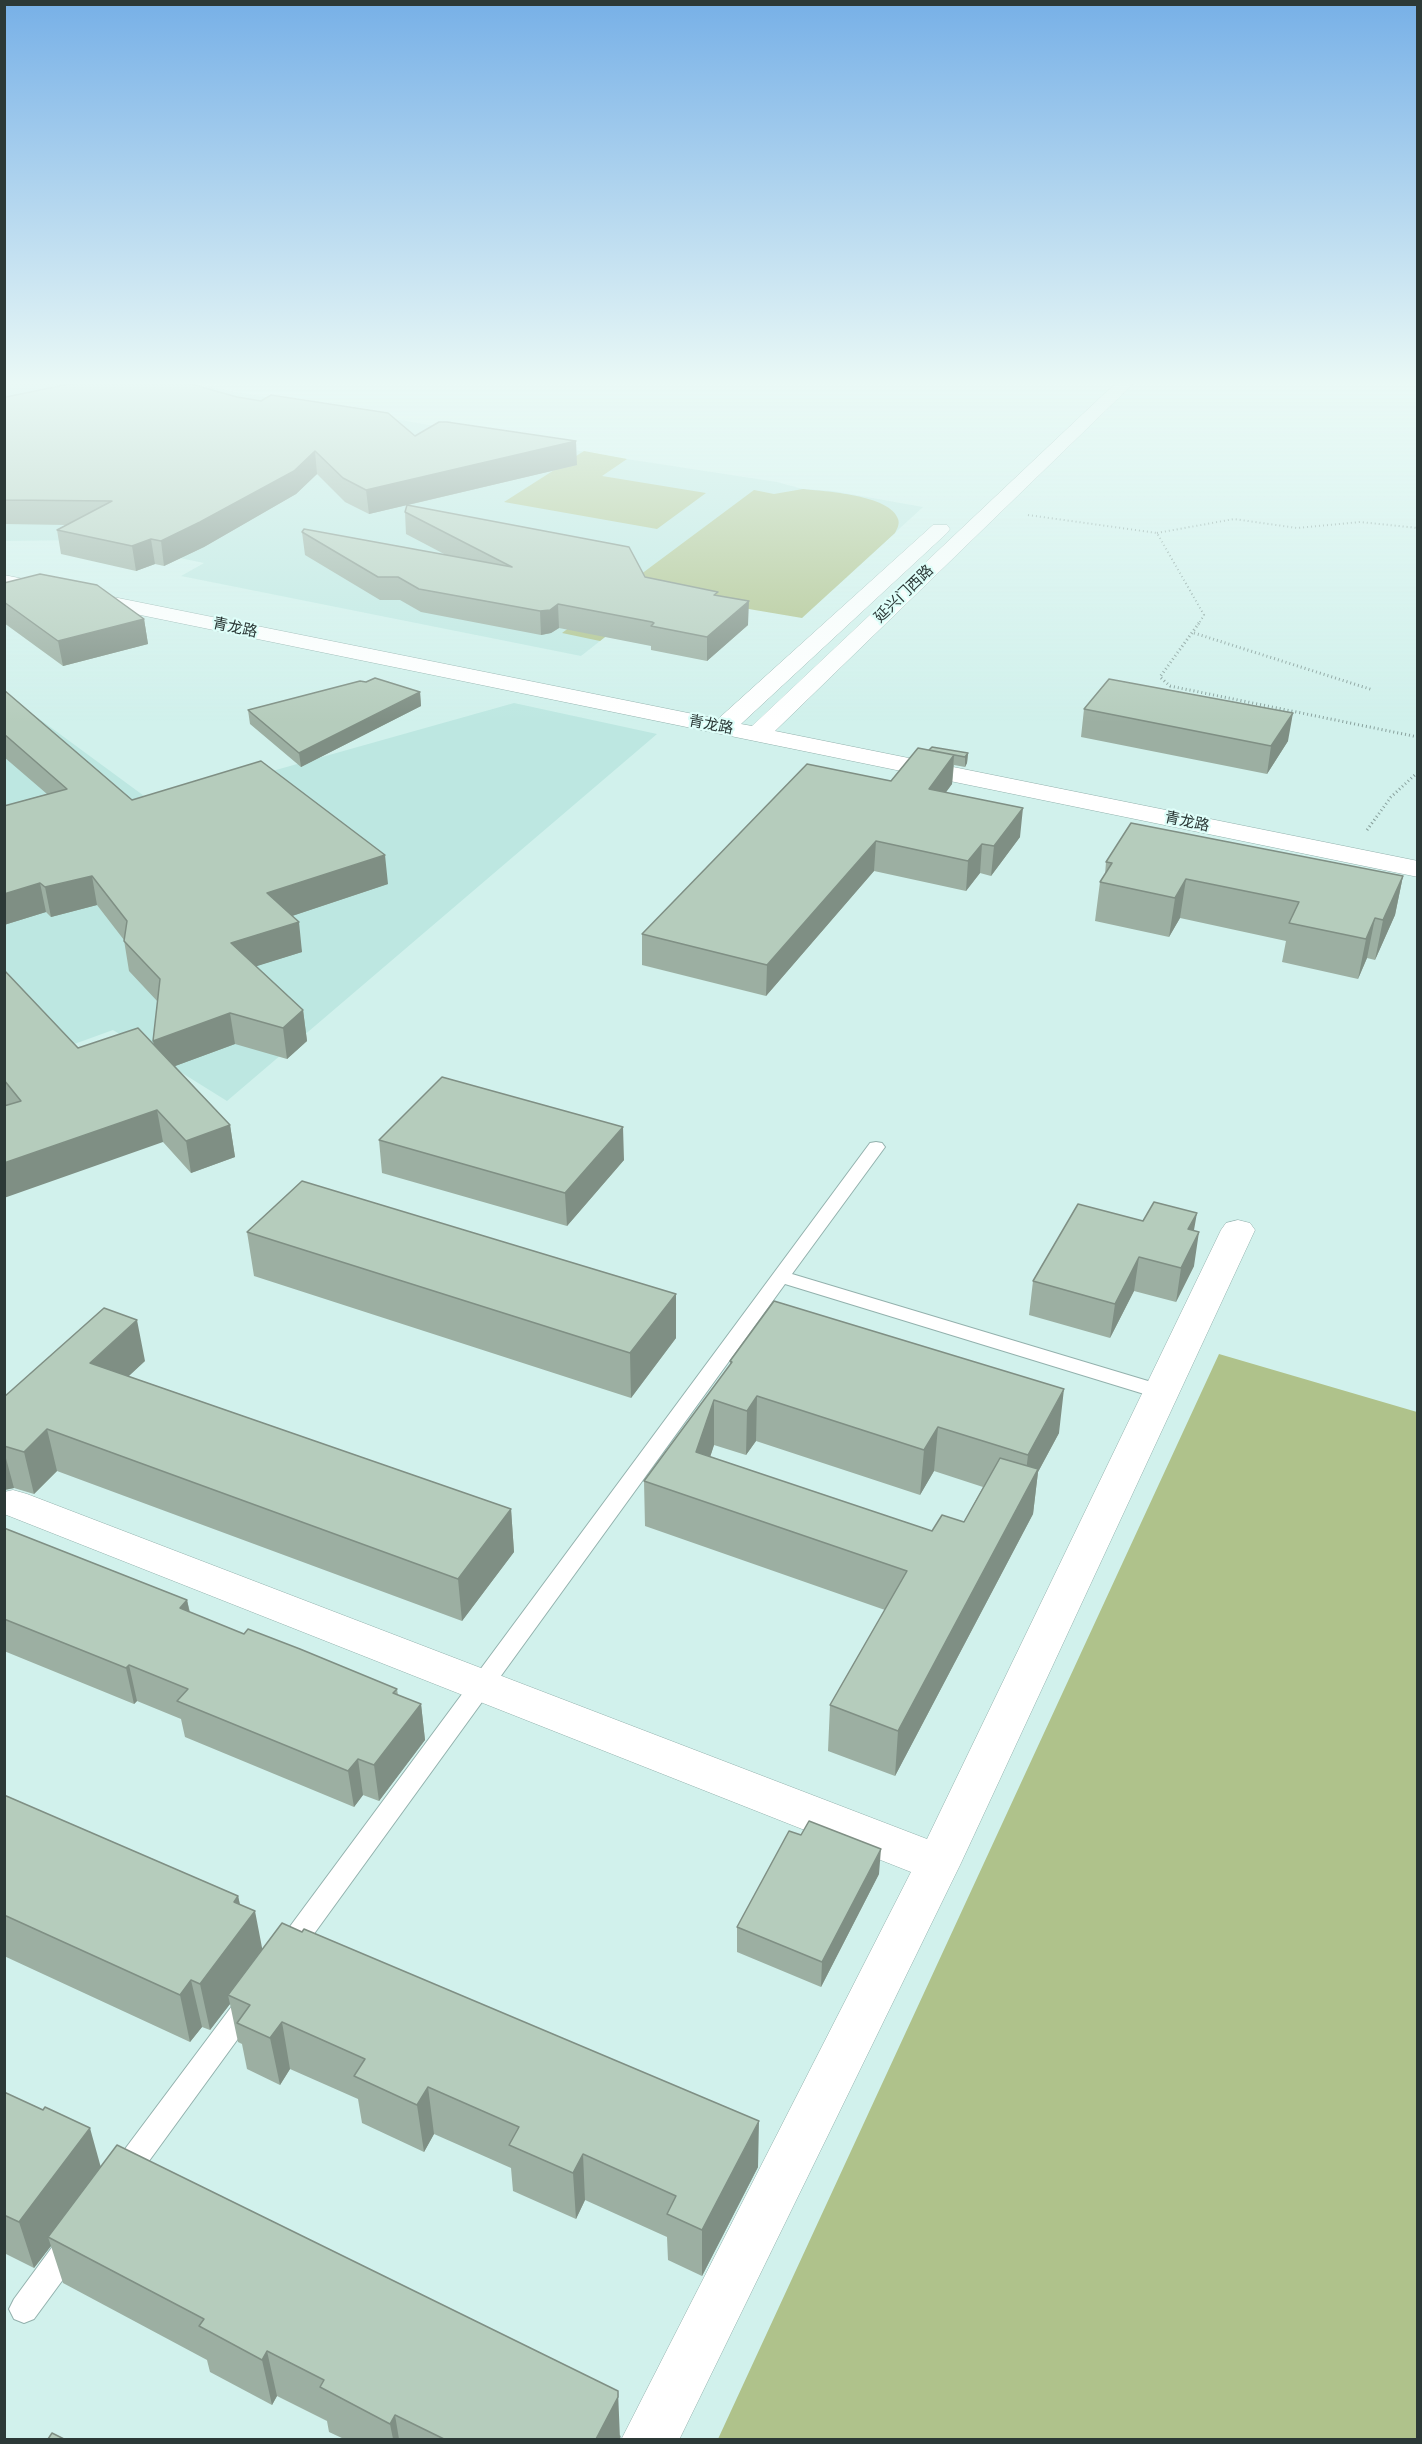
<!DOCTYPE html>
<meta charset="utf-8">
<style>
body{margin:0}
#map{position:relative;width:1422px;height:2444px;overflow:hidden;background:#d1f1ec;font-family:"Work Sans",sans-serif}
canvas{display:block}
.frame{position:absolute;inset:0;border:6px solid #2c3937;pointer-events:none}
</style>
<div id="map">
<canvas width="1422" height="2444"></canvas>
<div class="frame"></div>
</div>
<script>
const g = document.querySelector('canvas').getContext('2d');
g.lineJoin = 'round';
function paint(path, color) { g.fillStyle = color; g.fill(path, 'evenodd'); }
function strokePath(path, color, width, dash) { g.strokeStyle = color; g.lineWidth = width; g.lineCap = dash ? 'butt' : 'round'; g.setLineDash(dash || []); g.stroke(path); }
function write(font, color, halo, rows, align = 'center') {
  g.font = font + ' "Work Sans","Noto Sans SC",sans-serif'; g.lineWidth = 4.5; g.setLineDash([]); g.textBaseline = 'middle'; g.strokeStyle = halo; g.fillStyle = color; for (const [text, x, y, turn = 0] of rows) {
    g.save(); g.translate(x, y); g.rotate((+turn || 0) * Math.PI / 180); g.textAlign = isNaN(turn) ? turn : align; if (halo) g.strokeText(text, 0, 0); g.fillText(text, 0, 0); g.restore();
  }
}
paint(new Path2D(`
 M4 381H174L627 459 777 482 803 489 833 491 923 507 834 589 816 598 660 594 581 656 181 576 204 563 92 540 5 541Z
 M4 693 155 804 514 703 657 734 227 1101 113 1030 5 1069Z`), '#bde7e1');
paint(new Path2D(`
 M584 451 627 459 602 476 706 493 657 529 504 502Z
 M803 489C823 491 891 495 898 519 900 524 897 529 895 533L802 618 660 594 600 641 562 633 754 490 774 494Z
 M1219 1354 1417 1412V2439H718Z`), '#afc28b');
const lane = new Path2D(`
 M876 1142 882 1143 885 1147 792 1274 1168 1387 1171 1392 1168 1397 1161 1399 1154 1397 785 1284 295 1960 286 1963 277 1960 273 1952 277 1944 870 1143Z
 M247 1995 256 1998 260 2006 256 2014 133 2183 123 2187 113 2183 109 2174 113 2165 238 1998Z
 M71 2231 81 2235 85 2245 81 2255 34 2319 24 2323 14 2319 9 2309 14 2299 61 2235Z`);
const street = new Path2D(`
 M1238 1220 1250 1223 1255 1230 961 1863 679 2440H621L911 1872 4 1514V1492L13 1490 27 1494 927 1839 1221 1230 1226 1223Z`);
const secondary = new Path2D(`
 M1118 381H1136L775 731 1418 861V877L4 587V575L718 719 933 525H947L950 529 947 533 741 724 752 726Z`);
strokePath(lane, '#93b1ad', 2);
strokePath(street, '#93b1ad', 1);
strokePath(secondary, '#93b1ad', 1);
strokePath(new Path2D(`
 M1028 515 1157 533 1204 615 1198 625
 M1157 533 1234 519 1297 528 1360 522 1418 528`), '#88a09c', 2, [1, 3]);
strokePath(new Path2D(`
 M1199 623 1160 677 1170 686 1418 737
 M1194 633 1373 690
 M1367 830 1391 797 1418 772`), '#88a09c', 3, [1, 3]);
paint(lane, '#fff');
paint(street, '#fff');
paint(secondary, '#fff');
paint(new Path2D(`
 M237 397 415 436 577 465 408 505 645 577 718 596 748 625 707 661 651 650V646L559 628 551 633 541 635 421 612 400 600H380L305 555 302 532 446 555 406 534 405 512 407 505 369 514 345 502 317 474 296 494 204 547 164 566 155 564 136 571 61 554 57 530 66 525 4 524V400Z
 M4 583 144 619 148 644 63 666 4 623Z
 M366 682 420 692 421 706 301 767 250 724 248 710Z
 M4 690 132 800 388 884 292 916 302 952 256 966 303 1010 307 1041 287 1059 235 1044 175 1066 230 1125 235 1157 191 1173 163 1142 7 1106 4 1103V970L78 1048 154 1044 153 1041 158 1002 129 971 124 940 97 905 51 917 46 912 4 925V806L47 794 4 757Z
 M1084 709 1288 741 1267 774 1081 737Z
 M929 750 968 753 967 763 965 767 954 765 952 784 946 792 1020 837 991 876 980 873 966 891 874 871 766 996 642 965V934L891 781Z
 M1106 862 1403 876 1395 915 1375 960 1367 958 1358 979 1282 962 1286 941 1180 918 1169 937 1095 921 1100 882 1105 875Z
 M379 1140 624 1160 567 1226 382 1173Z
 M1143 1221 1194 1230V1266L1176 1302 1134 1291 1110 1338 1029 1315 1033 1281Z
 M247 1232 676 1338 631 1398 254 1276Z
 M145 1361 128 1376 511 1509 514 1552 462 1621 57 1471 34 1494 14 1488 4 1490V1397Z
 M730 1361 1059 1433 1038 1472 1033 1514 895 1776 828 1751 830 1705 885 1610 645 1526 644 1481 730 1366ZM756 1441 920 1495 934 1471 983 1487 964 1522 932 1531 710 1457 714 1445 746 1455Z
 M4 1528 187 1600 190 1612 244 1634 397 1689 398 1695 421 1704 425 1740 379 1801 363 1795 354 1807 185 1737 181 1719 137 1701 134 1704 4 1651Z
 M4 1795 238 1896 240 1904 262 1949 758 2167 702 2276 668 2260 667 2237 585 2200 576 2219 513 2191 511 2168 434 2134 424 2152 362 2123 358 2099 290 2069 280 2085 247 2069 242 2044 238 2042 230 2004 210 2030 202 2027 190 2042 4 1956Z
 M879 1874 821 1987 737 1952V1927Z
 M4 2092 101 2166 621 2436 620 2439H344L329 2432 327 2421 277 2396 272 2405 210 2372 207 2360 63 2283 51 2246 34 2268 4 2253Z`), '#9cafa2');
paint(new Path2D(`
 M576 441 577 465 369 514 366 490Z
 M315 451 317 474 296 494 204 547 164 566 161 541Z
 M151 539 155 564 136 571 132 546Z
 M749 601 748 625 707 661V637Z
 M558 604 559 628 551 633 541 635 540 611Z
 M144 619 148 644 63 666 58 641Z
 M420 692 421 706 301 767 299 753Z
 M1293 713 1288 741 1267 774 1271 746Z
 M968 753 967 763 965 767V757Z
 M954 755 952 784 927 818 929 789Z
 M1023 808 1020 837 991 876 994 846Z
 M876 841 874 871 766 996 767 965Z
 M982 844 980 873 966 891 968 861Z
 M385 855 388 884 271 923 267 893Z
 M92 876 97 905 51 917 45 887Z
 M1403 876 1395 915 1375 960 1383 920Z
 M1186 879 1180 918 1169 937 1175 898Z
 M40 883 46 912 4 925V894Z
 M1375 918 1367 958 1358 979 1366 939Z
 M299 922 302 952 235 973 231 943Z
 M303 1010 307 1041 287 1059 283 1028Z
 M230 1013 235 1044 159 1072 153 1041Z
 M157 1110 163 1142 4 1198V1163Z
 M230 1125 235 1157 191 1173 186 1141Z
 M623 1127 624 1160 567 1226 565 1193Z
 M1197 1213 1191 1247 1188 1229Z
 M1199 1232 1194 1266 1176 1302 1181 1268Z
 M1139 1257 1134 1291 1110 1338 1115 1304Z
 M676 1294V1338L631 1398 630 1353Z
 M137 1320 145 1361 99 1404 90 1363Z
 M1064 1389 1059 1433 1038 1472 1033 1514 895 1776 898 1731 1023 1497 1028 1455Z
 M757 1396 756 1441 746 1455 747 1411Z
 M714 1400V1445L697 1497 696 1452Z
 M938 1427 934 1471 920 1495 924 1450Z
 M47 1429 57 1471 34 1494 24 1452Z
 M4 1451 14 1488 4 1490Z
 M511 1509 514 1552 462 1621 458 1579Z
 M187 1600 194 1635 180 1608Z
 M129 1665 137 1701 134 1704 126 1668Z
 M421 1704 425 1740 379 1801 374 1765Z
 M358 1759 363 1795 354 1807 348 1771Z
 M881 1849 879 1874 821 1987 822 1962Z
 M238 1896 244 1925 255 1911 264 1958 228 1995 230 2004 210 2030 200 1984 234 1902Z
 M191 1980 202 2027 190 2042 180 1995Z
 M282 2022 290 2069 280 2085 270 2038Z
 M428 2087 434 2134 424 2152 417 2105Z
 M759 2121 758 2167 702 2276V2230Z
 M90 2128 103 2175 48 2237 51 2246 34 2268 19 2222Z
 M583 2154 585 2200 576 2219 573 2173Z
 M267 2351 277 2396 272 2405 262 2360Z
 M618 2391 620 2439H596Z
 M395 2415 399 2439H393L390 2424Z`), '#7f8f84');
const building = new Path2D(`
 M84 381H180L237 397 261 401 271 395 388 413 415 436 439 422H447L576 441 366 490 343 478 315 451 294 471 200 522 161 541 151 539 132 546 57 530 112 501 4 500V400L6 397Z
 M407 505 629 547 645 577 718 592 714 595 749 601 707 637 651 626 654 623 652 622 558 604 550 610 540 611 419 589 398 577H378L302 532 304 529 512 567 405 512Z
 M40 574 97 585 144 619 58 641 4 602V583Z
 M375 678 420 692 299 753 248 710 360 681 366 682Z
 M1109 679 1293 713 1271 746 1084 709Z
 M4 690 132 800 261 761 385 855 267 893 299 922 231 943 303 1010 283 1028 230 1013 153 1041 160 979 124 941 127 921 92 876 45 887 40 883 4 894V806L67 789 4 734Z
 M932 747 968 753 965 757 929 750Z
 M918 748 954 755 929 789 1023 808 994 846 982 844 968 861 876 841 767 965 642 934 807 764 891 781Z
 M1131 823 1403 876 1383 920 1375 918 1366 939 1289 923 1299 902 1186 879 1175 898 1100 882 1112 863 1106 862Z
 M4 970 78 1048 138 1028 230 1125 186 1141 157 1110 4 1163V1106L21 1101 4 1080Z
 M442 1077 623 1127 565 1193 379 1140Z
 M302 1181 676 1294 630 1353 247 1232Z
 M1154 1202 1197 1213 1188 1229 1199 1232 1181 1268 1139 1257 1115 1304 1033 1281 1078 1204 1143 1221Z
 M774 1301 1064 1389 1028 1455 938 1427 924 1450 757 1396 747 1411 714 1400 696 1452 932 1531 942 1515 964 1522 1000 1458 1038 1469 898 1731 830 1705 907 1571 644 1481 732 1362 730 1361Z
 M104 1308 137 1320 90 1363 511 1509 458 1579 47 1429 24 1452 4 1446V1397Z
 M4 1528 187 1600 180 1608 244 1634 248 1629 300 1649 397 1689 393 1693 421 1704 374 1765 358 1759 348 1771 177 1701 188 1689 129 1665 126 1668 4 1619Z
 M4 1795 238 1896 234 1902 255 1911 200 1984 191 1980 180 1995 4 1915Z
 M809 1821 881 1849 822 1962 737 1927 789 1831 801 1835Z
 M282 1923 302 1932 304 1929 759 2121 702 2230 667 2214 676 2196 583 2154 573 2173 509 2145 519 2127 428 2087 417 2105 354 2076 365 2059 282 2022 270 2038 237 2023 250 2005 228 1995Z
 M4 2092 43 2110 45 2107 90 2128 19 2222 4 2215Z
 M117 2145 618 2391V2397L596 2439H444L395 2415 390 2424 320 2387 324 2380 267 2351 262 2360 199 2326 204 2319 48 2237Z
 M52 2433 64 2439H48Z`);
paint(building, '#b5ccbc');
strokePath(building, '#7f8f84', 1.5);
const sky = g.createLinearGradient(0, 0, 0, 723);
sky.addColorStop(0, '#77b0e7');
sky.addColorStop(0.53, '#eaf9f6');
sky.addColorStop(1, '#eaf9f600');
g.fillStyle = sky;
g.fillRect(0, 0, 1422, 723);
write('15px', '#2c3937', '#defef9', [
 ["延兴门西路",904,594,-44],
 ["青龙路",235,628,12],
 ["青龙路",711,725,11],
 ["青龙路",1187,822,12]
]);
</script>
